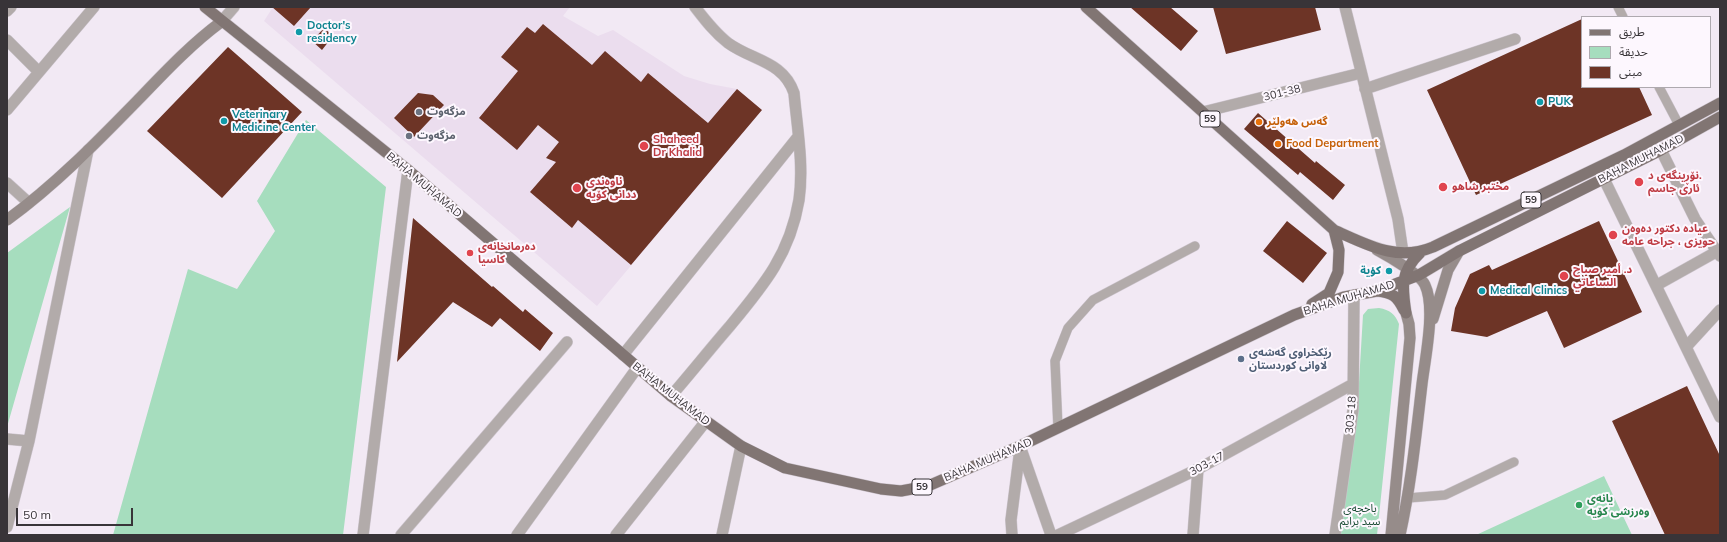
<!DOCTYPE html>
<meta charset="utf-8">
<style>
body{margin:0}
#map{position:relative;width:1727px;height:542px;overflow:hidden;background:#f2e9f4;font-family:Mulish,"Noto Sans Arabic",sans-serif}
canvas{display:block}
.frame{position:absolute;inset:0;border:8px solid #383438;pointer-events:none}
.legend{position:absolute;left:1581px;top:16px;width:130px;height:72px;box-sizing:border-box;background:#fdf7fe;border:1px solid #aea9af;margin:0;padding:5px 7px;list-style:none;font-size:12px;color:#383438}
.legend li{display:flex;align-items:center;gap:8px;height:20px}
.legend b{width:20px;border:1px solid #aea9af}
.scale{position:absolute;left:16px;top:508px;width:117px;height:18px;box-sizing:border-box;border:2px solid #383438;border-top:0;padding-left:5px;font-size:12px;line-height:14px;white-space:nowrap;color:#383438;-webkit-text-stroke:3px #fdf7fe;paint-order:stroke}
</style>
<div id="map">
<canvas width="1727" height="542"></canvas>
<div class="frame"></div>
<ul class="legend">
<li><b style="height:5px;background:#817573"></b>طريق</li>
<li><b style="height:11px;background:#a6ddbe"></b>حديقة</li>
<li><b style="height:11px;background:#6d3426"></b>مبنى</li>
</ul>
<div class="scale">50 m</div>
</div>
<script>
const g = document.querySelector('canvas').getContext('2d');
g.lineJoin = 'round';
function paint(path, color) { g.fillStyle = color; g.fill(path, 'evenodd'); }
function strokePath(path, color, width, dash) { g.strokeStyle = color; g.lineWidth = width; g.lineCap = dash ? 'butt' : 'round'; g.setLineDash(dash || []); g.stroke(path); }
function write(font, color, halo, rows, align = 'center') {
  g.font = font + ' Mulish,"Noto Sans Arabic",sans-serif'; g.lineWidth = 4; g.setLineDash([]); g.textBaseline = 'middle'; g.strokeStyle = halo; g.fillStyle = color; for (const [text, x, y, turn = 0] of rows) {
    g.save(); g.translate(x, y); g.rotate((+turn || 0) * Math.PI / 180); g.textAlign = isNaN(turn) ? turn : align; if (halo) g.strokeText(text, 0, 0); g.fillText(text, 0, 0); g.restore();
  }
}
paint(new Path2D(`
 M273 7H570L563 16 598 36 613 30 684 76 710 84 737 89 762 110 597 306 264 21Z`), '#ebddee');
paint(new Path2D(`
 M306 120 386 187 343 535H113L188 269 237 289 275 231 257 201Z
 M70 207 7 427V253Z
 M1379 308C1390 310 1395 314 1399 324L1377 535H1339L1359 382 1363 315 1368 309Z
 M1604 476 1632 535H1476Z`), '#a6ddbe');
paint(new Path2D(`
 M272 7H311L294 26Z
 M1130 7H1170L1198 31 1181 51Z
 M1213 7H1315L1321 30 1226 54Z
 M1582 19V87H1639L1652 115 1476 195 1427 90Z
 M543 24 592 65 605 51 641 82 648 73 708 123 737 89 762 110 631 265 578 220 572 228 530 192 556 162 546 158 559 142 538 125 517 150 479 118 518 71 501 57 527 27 535 33Z
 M324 28 333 36 322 50 312 41Z
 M228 47 302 112 222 198 147 131Z
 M418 93 433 95 444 105 414 137 394 118Z
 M1258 113 1315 163 1316 161 1345 185 1333 200 1300 172 1298 175 1244 129Z
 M413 218 492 287 493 286 523 312 525 309 553 333 540 351 500 318 492 327 453 302 397 362Z
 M1287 221 1327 253 1303 283 1263 251Z
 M1599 221 1642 312 1564 348 1547 311 1487 337 1451 331 1455 308 1470 274 1489 265 1492 270Z
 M1687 386 1720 456V535H1665L1612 421Z`), '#6d3426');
const service = new Path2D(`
 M1618 7 1623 17
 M1659 87 1679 125
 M1058 428 1055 361 1068 328 1093 300 1195 246
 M1408 498 1445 495 1514 462`);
const minor = new Path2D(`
 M1345 7 1398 219 1403 253
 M7 11 11 7
 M7 40 38 71
 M1365 89 1515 39
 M7 110 94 7
 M1203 112 1361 73
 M1661 150 1695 219 1720 256
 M7 183 29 203
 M1657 285 1716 252
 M1687 346 1720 310
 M623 355 797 138
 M671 396C691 373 710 349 730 326 764 285 790 254 799 200 804 165 797 127 794 93 783 61 753 61 728 43 715 33 705 20 695 7
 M7 439 29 441
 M1020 446 1051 535
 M7 527 29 441 88 150
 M401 535 567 342
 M517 535 637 368
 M616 535 706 421
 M722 535 741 446
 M1012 535 1011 520 1020 449
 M1058 535 1198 469 1353 384
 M1193 535 1198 469
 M1335 535 1353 410 1354 295`);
const tertiary = new Path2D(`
 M221 22 234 7
 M1604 179 1720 417
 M363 535 408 170`);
const secondary = new Path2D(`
 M7 220C55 185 96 143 137 101 164 73 190 45 221 22
 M1377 250C1388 256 1421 275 1425 285 1436 308 1425 359 1422 384 1416 435 1411 485 1400 535
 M1433 319 1448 270 1459 251
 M1391 535 1410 338 1409 324 1406 313`);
const primary = new Path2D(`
 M205 7 408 170 671 396 741 446 785 468 881 489 901 491 928 486 1020 446 1294 315 1344 297 1377 291 1419 275 1459 251 1661 150 1720 117
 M1086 7 1334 230C1368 245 1397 262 1433 247L1624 155 1720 103
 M1378 291C1393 293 1397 296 1404 310
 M1312 304 1329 293 1338 272 1339 250 1334 230
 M1406 313C1402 287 1400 272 1420 253`);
strokePath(service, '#cdc5ce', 10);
strokePath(minor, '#cdc5ce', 12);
strokePath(tertiary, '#cdc5ce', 12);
strokePath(secondary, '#cdc5ce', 12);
strokePath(primary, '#cdc5ce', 12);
strokePath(service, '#b2abaa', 9);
strokePath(minor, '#b2abaa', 11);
strokePath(tertiary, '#b2abaa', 11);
strokePath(secondary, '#968c8a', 11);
strokePath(primary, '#817573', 11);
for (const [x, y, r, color] of [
 [299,32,4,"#0f9aa8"],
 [1540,102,4,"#0f9aa8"],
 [419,112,4,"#6b7280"],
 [224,121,4,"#0f9aa8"],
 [1259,122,4,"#e8710a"],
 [409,136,4,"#6b7280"],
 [1278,144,4,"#e8710a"],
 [644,146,5,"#e0444e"],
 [1639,182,5,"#e0444e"],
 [1443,187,5,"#e0444e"],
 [577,188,5,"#e0444e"],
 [1613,235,5,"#e0444e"],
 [470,253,4,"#e0444e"],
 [1389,271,4,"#0f9aa8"],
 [1564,276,5,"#e0444e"],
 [1482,291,4,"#0f9aa8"],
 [1241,359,4,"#5c6f8a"],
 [1579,505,4,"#2e9e5b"]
]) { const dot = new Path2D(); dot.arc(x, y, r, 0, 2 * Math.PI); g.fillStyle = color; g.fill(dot); strokePath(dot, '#fdf7fe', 1.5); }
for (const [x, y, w] of [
 [1210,119,20],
 [1531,200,20],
 [922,487,20]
]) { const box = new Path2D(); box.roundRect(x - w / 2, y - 8, w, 16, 3); g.fillStyle = '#fdf7fe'; g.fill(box); strokePath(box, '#383438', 1); }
write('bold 10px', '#383438', null, [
 ["59",1210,119],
 ["59",1531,200],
 ["59",922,487]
]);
write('bold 11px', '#0d838f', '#fdf7fe', [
 ["Doctor's",307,26],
 ["residency",307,39],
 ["PUK",1548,102],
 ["Veterinary",232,115],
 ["Medicine Center",232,128],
 ["كؤية",1381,271,"right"],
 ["Medical Clinics",1490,291]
], 'left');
write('11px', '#383438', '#fdf7fe', [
 ["301-38",1282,93,-14],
 ["BAHA MUHAMAD",1641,159,-27],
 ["BAHA MUHAMAD",424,185,40],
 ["BAHA MUHAMAD",1349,298,-17],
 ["BAHA MUHAMAD",671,394,38],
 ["303-18",1351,415,-85],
 ["BAHA MUHAMAD",988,460,-23],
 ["303-17",1207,464,-28]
]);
write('bold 11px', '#5b616d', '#fdf7fe', [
 ["مزگه‌وت",427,112],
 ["مزگەوت",417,136]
], 'left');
write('bold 11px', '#c56008', '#fdf7fe', [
 ["گەس هەولێر",1267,122],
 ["Food Department",1286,144]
], 'left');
write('bold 11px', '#be3a42', '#fdf7fe', [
 ["Shaheed",653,140],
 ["Dr Khalid",653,153],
 ["نۆڕینگەی د.",1648,176],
 ["ئاری جاسم",1648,189],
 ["ناوەندی",586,182],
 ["ددانی کۆیە",586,195],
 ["مختبر شاهو",1452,187],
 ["عیادە دکتور دەوەن",1622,229],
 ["حویزی ، جراحە عامە",1622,242],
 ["دەرمانخانەی",478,247],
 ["کاسیا",478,260],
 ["د. أمير صباح",1573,270],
 ["الساعاتي",1573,283]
], 'left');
write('bold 11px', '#4e5e75', '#fdf7fe', [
 ["رێكخراوی گه‌شه‌ی",1249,353],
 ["لاوانی كوردستان",1249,366]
], 'left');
write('bold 11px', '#27864d', '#fdf7fe', [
 ["یانه‌ی",1587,499],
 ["وه‌رزشی كۆیه‌",1587,512]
], 'left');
write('11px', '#1b4d35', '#fdf7fe', [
 ["باخچه‌ی",1360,509],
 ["سید برایم",1360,522]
]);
</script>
